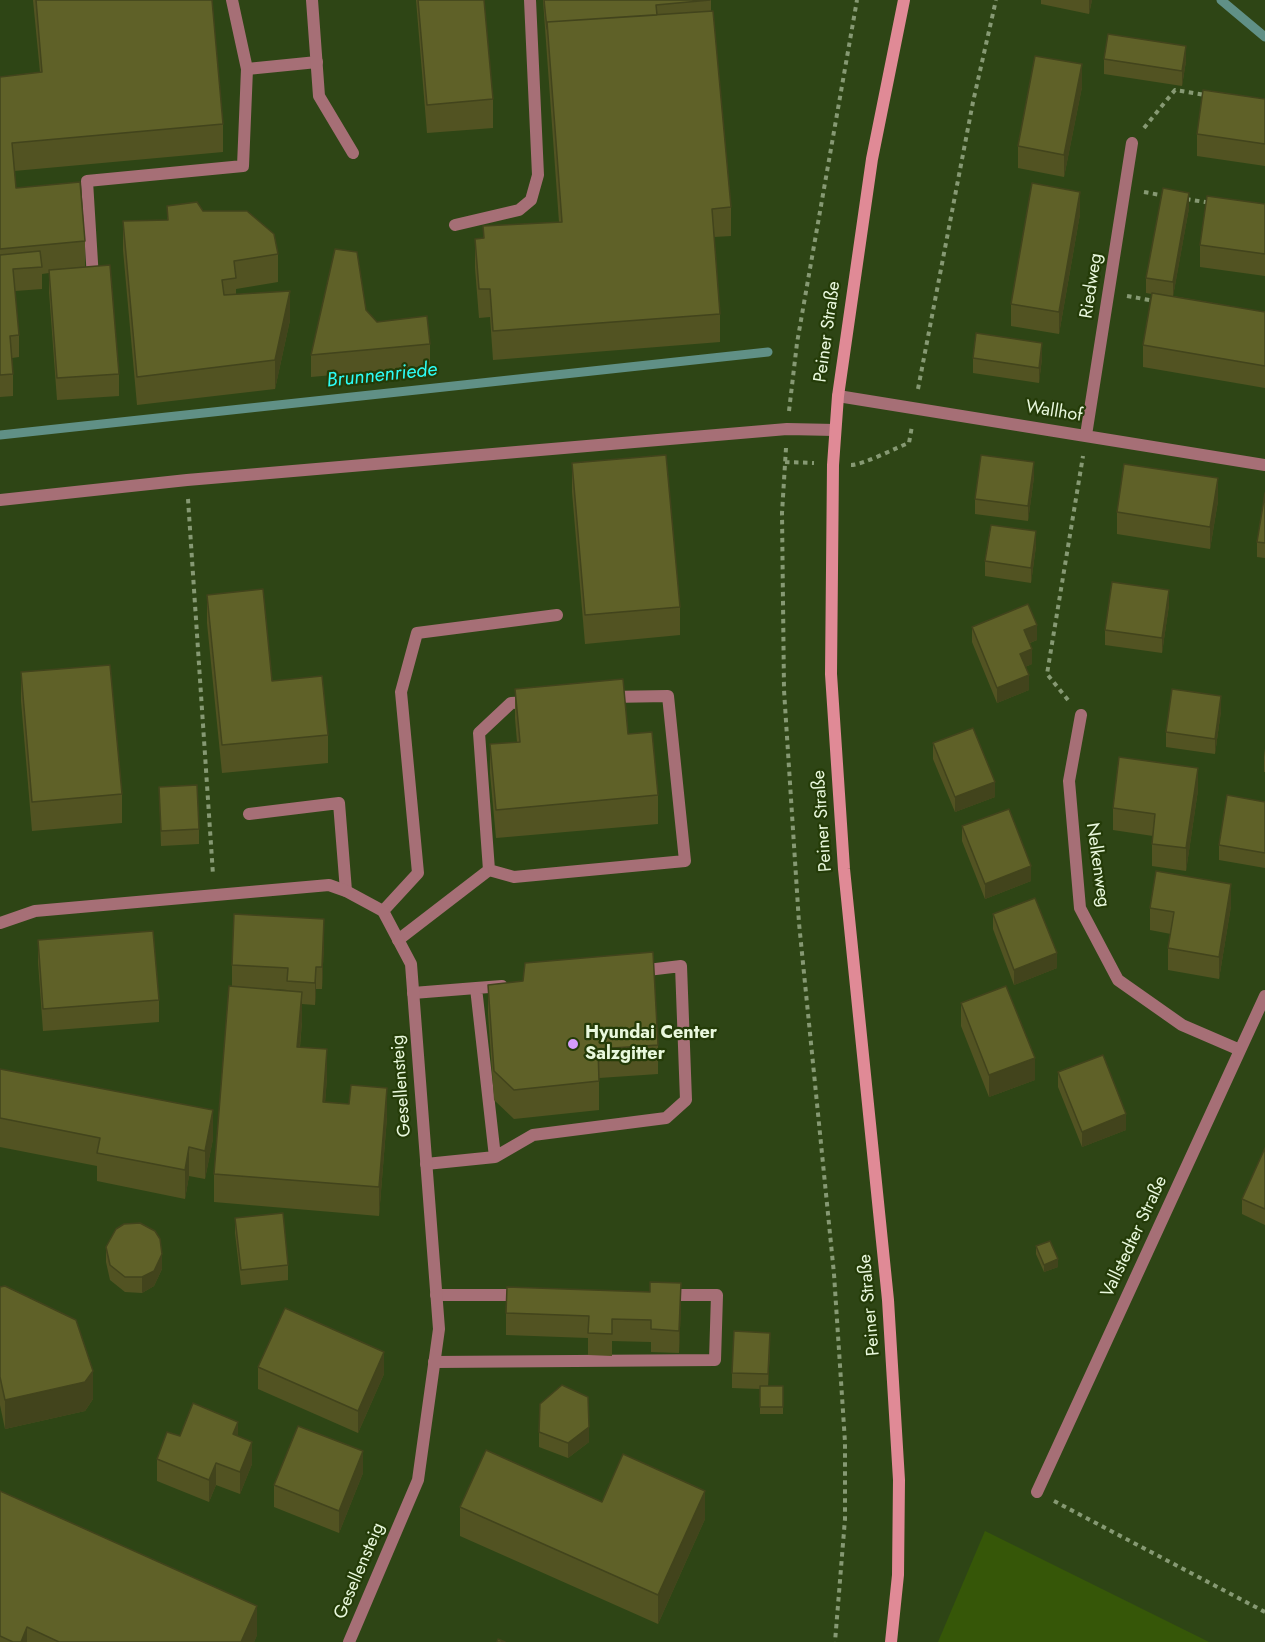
<!DOCTYPE html>
<meta charset="utf-8">
<style>
body{margin:0}
canvas{display:block;background:#2e4515}
</style>
<canvas width="1265" height="1642"></canvas>
<script>
const g = document.querySelector('canvas').getContext('2d');
g.lineJoin = 'round';
function paint(path, color) { g.fillStyle = color; g.fill(path, 'evenodd'); }
function strokePath(path, color, width, dash) { g.strokeStyle = color; g.lineWidth = width; g.lineCap = dash ? 'butt' : 'round'; g.setLineDash(dash || []); g.stroke(path); }
function write(font, color, halo, rows, align = 'center') {
  g.font = font + ' Jost,sans-serif'; g.lineWidth = 4.5; g.setLineDash([]); g.textBaseline = 'middle'; g.strokeStyle = halo; g.fillStyle = color; for (const [text, x, y, turn = 0] of rows) {
    g.save(); g.translate(x, y); g.rotate((+turn || 0) * Math.PI / 180); g.textAlign = isNaN(turn) ? turn : align; if (halo) g.strokeText(text, 0, 0); g.fillText(text, 0, 0); g.restore();
  }
}
paint(new Path2D(`
 M985 1531 1209 1642H938Z`), '#365708');
strokePath(new Path2D(`
 M1221 0 1265 37
 M0 435 768 352`), '#609086', 9);
strokePath(new Path2D(`
 M1144 128 1175 90 1205 95
 M1144 192 1166 196
 M1186 199 1211 203
 M1127 296 1155 301
 M918 389 973 102 996 0
 M789 411 797 343 857 0
 M786 448 782 513 784 690 799 923 834 1274 845 1442V1519L835 1642
 M785 462 814 463
 M851 465C863 465 895 448 909 443L912 426
 M188 499 213 875
 M1068 700 1047 674 1083 456
 M1054 1501 1265 1612`), '#869973', 4, [4.5, 4.5]);
strokePath(new Path2D(`
 M232 0 247 69
 M455 225 519 210 531 200 538 175 530 0
 M93 279 87 181 243 166 247 69 317 62
 M0 500 187 480 787 429 835 430
 M249 814 339 803 346 891
 M489 870 514 877 685 861 668 696 609 697
 M383 911 418 873 401 692 417 633 557 615
 M398 940 489 870 479 733 511 703 529 702
 M476 988 502 986
 M413 993 476 988 495 1157 426 1164
 M495 1157 533 1135 666 1118 686 1100 681 966 639 971
 M436 1295H522
 M434 1362 715 1360 717 1295H666`), '#a66f76', 12);
strokePath(new Path2D(`
 M312 0 319 96 353 153
 M838 396 1265 465
 M1086 435 1132 143
 M1081 715 1069 781 1080 908 1118 980 1182 1025 1240 1050
 M0 923 35 911 329 885 346 891 383 911 411 964 439 1329 418 1480 349 1642
 M1037 1492 1265 996`), '#a66f76', 12);
strokePath(new Path2D(`
 M891 1642 898 1575 899 1480 888 1300 844 869 831 674 833 465 838 396 872 159 904 0`), '#e08a96', 12);
paint(new Path2D(`
 M33 0H212L223 124V152L14 171 16 188 85 241V267L119 374V396L57 400 49 292V273L42 274V289L15 291 19 335V357L12 358 13 374V396L0 397V77L40 72Z
 M416 0H484L493 99V128L427 133Z
 M543 0H711V11L731 207V236L714 237 720 314V342L493 360 490 317 479 318 475 268V239L483 238V226L559 222Z
 M1041 0H1092L1089 14 1041 4Z
 M1104 59 1186 61 1182 86 1104 74Z
 M1082 87 1064 177 1018 168V146Z
 M1265 99V166L1197 156V134Z
 M1265 204V276L1200 267V245Z
 M167 206 203 211 278 254V282L236 289V295L290 320 275 389 137 405 123 250V221L167 220Z
 M1189 208 1173 296 1265 312V388L1143 367V345L1152 294 1146 293V278Z
 M1080 214 1059 334 1011 326V304Z
 M366 310 377 322 430 344V366L311 377V355Z
 M973 358H1042L1039 383 973 373Z
 M572 463 680 607V635L585 644 572 492Z
 M1034 477 1028 521 975 514V499Z
 M1265 493V558L1257 557V542Z
 M1218 501 1210 549 1117 534V512Z
 M1036 546 1031 583 985 576V561Z
 M207 595 272 681 328 735V763L222 773 207 623Z
 M1169 605 1162 653 1105 645V630Z
 M972 627 1037 640 1030 643 1032 664 1025 667 1029 690 997 703 972 642Z
 M21 672 122 794V823L32 831 21 701Z
 M515 689 628 734 658 795V824L496 838 490 773V744L517 742 515 718Z
 M1221 711 1215 754 1166 747V732Z
 M933 743 995 797 955 812 933 759Z
 M1265 748V772H1264V757Z
 M159 787 199 829V844L161 846Z
 M1198 790 1186 871 1152 866V844L1153 836 1113 830V808Z
 M1265 802V868L1219 860V845Z
 M962 826 1031 881 985 899 962 841Z
 M1231 906 1219 979 1168 970V948L1171 934 1150 930V908Z
 M993 914 1057 968 1014 985 993 929Z
 M38 940 159 1000V1022L43 1031 38 962Z
 M324 941 322 989H316L315 1005 302 1004V1021L300 1047 327 1078 325 1102 387 1117 379 1216 214 1202V1174L232 986V965ZM259 988 287 990V991Z
 M488 985 658 1045V1074L599 1078V1110L514 1119 494 1100 488 1014Z
 M961 1003 1035 1080 989 1097 961 1026Z
 M0 1069 213 1139 205 1179 189 1176 185 1199 97 1181V1166L0 1147Z
 M1058 1072 1126 1130 1082 1147 1058 1087Z
 M1265 1148V1225L1242 1214V1199Z
 M235 1218 288 1265V1280L241 1285 235 1233Z
 M1036 1246 1058 1267 1044 1272 1036 1254Z
 M106 1247 162 1269 154 1286 142 1293 125 1292 110 1280 106 1262Z
 M0 1287 93 1399 85 1411 5 1429 0 1405Z
 M681 1305 679 1353 651 1352V1342L612 1341V1356L588 1355V1338L506 1335V1313Z
 M770 1348 768 1386H783V1414H760V1389L732 1388V1373Z
 M258 1367 384 1374 358 1433 258 1389Z
 M539 1432 589 1442 568 1458 539 1447Z
 M180 1436H238L252 1464 240 1494 216 1485 209 1502 157 1481V1459Z
 M363 1473 339 1533 274 1507V1485Z
 M0 1491 257 1635 254 1642H0Z
 M602 1502 705 1519 658 1624 460 1536V1507Z`), '#525322');
paint(new Path2D(`
 M1089 0H1092L1089 14Z
 M1186 46V61L1182 86V71Z
 M1082 64V87L1064 177V155Z
 M1080 192V214L1059 334V312Z
 M1189 193V208L1173 297V282Z
 M290 291V320L275 389V360Z
 M1042 343V358L1039 383V368Z
 M1034 462V477L1028 521V506Z
 M1218 478V501L1210 549V527Z
 M1036 531V546L1031 583V568Z
 M1169 590V605L1162 653V638Z
 M1037 625V640L1024 645V630Z
 M1032 649V664L1020 669V654Z
 M1029 675V690L997 703V688Z
 M1221 696V711L1215 754V739Z
 M1198 768V790L1186 871V848Z
 M995 782V797L955 812V797Z
 M1031 866V881L985 899V884Z
 M1231 884V906L1219 979V957Z
 M324 919V941L322 989V967Z
 M1057 953V968L1014 985V970Z
 M316 967V989L315 1005V983Z
 M302 992V1021L297 1076V1047Z
 M327 1049V1078L323 1131V1102Z
 M1035 1058V1080L989 1097V1075Z
 M387 1088V1117L379 1216V1187Z
 M213 1110V1139L205 1179V1151Z
 M1126 1114V1130L1082 1147V1132Z
 M189 1147V1176L185 1199V1170Z
 M162 1254V1269L154 1286 142 1293V1277Z
 M1058 1259V1267L1044 1272V1265Z
 M681 1283V1305L679 1353V1331Z
 M770 1333V1348L768 1389V1374Z
 M384 1352V1374L358 1433V1411Z
 M93 1371V1399L85 1411 5 1429V1400Z
 M238 1422V1444L233 1434Z
 M589 1427V1442L568 1458V1443Z
 M252 1442V1464L240 1494V1472Z
 M363 1451V1473L339 1533V1511Z
 M216 1463V1485L209 1502V1480Z
 M705 1491V1519L658 1624V1595Z
 M257 1606V1635L254 1642H241Z
 M27 1627V1642H21Z`), '#42441c');
const building = new Path2D(`
 M36 0H212L223 124 12 143 16 188 80 182 85 241 0 249V77L42 72Z
 M418 0H484L493 99 427 105Z
 M544 0H710L656 5 657 15 547 22V29Z
 M713 11 731 207 712 209 720 314 493 331 490 289H479L475 239 484 238 483 226 562 222 547 22Z
 M1108 34 1186 46 1182 71 1104 59Z
 M1035 56 1082 64 1064 155 1018 146Z
 M1203 90 1265 99V144L1197 134Z
 M1032 183 1080 192 1059 312 1011 304Z
 M1163 188 1189 193 1173 282 1146 278Z
 M1207 196 1265 204V254L1200 245Z
 M197 202 203 211H247L274 234 278 254 234 261 236 278 222 280 224 295 290 291 275 360 137 377 123 221 168 220 167 206Z
 M335 249 357 252 366 310 377 322 427 316 430 344 311 355Z
 M40 251 42 267 13 269 19 335 10 336 13 374 0 375V255Z
 M110 265 119 374 57 378 49 270Z
 M1152 293 1265 312V366L1143 345Z
 M976 333 1042 343 1039 368 973 358Z
 M666 455 680 607 585 615 572 463Z
 M981 455 1034 462 1028 506 975 499Z
 M1124 464 1218 478 1210 527 1117 512Z
 M1265 493V543L1257 542Z
 M991 525 1036 531 1031 568 985 561Z
 M1112 582 1169 590 1162 638 1105 630Z
 M263 589 272 681 322 676 328 735 222 745 207 595Z
 M1028 604 1037 625 1024 630 1032 649 1020 654 1029 675 997 688 972 627Z
 M110 665 122 794 32 802 21 672Z
 M623 679 628 734 652 732 658 795 496 810 490 744 520 742 515 689Z
 M1172 689 1221 696 1215 739 1166 732Z
 M973 728 995 782 955 797 933 743Z
 M1119 757 1198 768 1186 848 1152 844 1155 814 1113 808Z
 M197 785 199 829 161 831 159 787Z
 M1227 795 1265 802V853L1219 845Z
 M1009 809 1031 866 985 884 962 826Z
 M1156 871 1231 884 1219 957 1168 948 1174 912 1150 908Z
 M1035 898 1057 953 1014 970 993 914Z
 M234 914 324 919 322 967H316L315 983 287 981 288 968 232 965Z
 M153 931 159 1000 43 1009 38 940Z
 M653 952 658 1045 598 1049 599 1081 514 1090 494 1071 488 985 523 981 525 963Z
 M229 986 302 992 297 1047 327 1049 323 1102 349 1104 351 1085 387 1088 379 1187 214 1174Z
 M1006 986 1035 1058 989 1075 961 1003Z
 M1103 1055 1126 1114 1082 1132 1058 1072Z
 M0 1069 213 1110 205 1151 189 1147 185 1170 97 1153 100 1138 0 1118Z
 M1265 1148V1209L1242 1199Z
 M283 1213 288 1265 241 1270 235 1218Z
 M140 1223 155 1231 160 1239 162 1254 154 1271 142 1277H125L110 1265 106 1247 116 1229 124 1224Z
 M1050 1241 1058 1259 1044 1265 1036 1246Z
 M650 1282 681 1283 679 1331 651 1329V1320L612 1319V1334L588 1333 589 1316 506 1313 507 1287 650 1292Z
 M5 1286 76 1320 93 1371 85 1382 5 1400 0 1377V1287Z
 M285 1308 384 1352 358 1411 258 1367Z
 M734 1331 770 1333 768 1374 732 1373Z
 M562 1385 588 1397 589 1427 568 1443 539 1432 540 1404Z
 M760 1386H783V1407H760Z
 M193 1403 238 1422 233 1434 252 1442 240 1472 216 1463 209 1480 157 1459 167 1432 180 1436Z
 M298 1426 363 1451 339 1511 274 1485Z
 M486 1450 602 1502 623 1454 705 1491 658 1595 460 1507Z
 M0 1491 257 1606 241 1642H59L27 1627 21 1642H13L0 1636Z
 M498 1639 505 1642H497Z`);
paint(building, '#5f6128');
strokePath(building, '#42441c', 1.5);
for (const [x, y, r, color] of [
 [573,1044,6,"#d59cfb"]
]) { const dot = new Path2D(); dot.arc(x, y, r, 0, 2 * Math.PI); g.fillStyle = color; g.fill(dot); strokePath(dot, '#243b08', 2); }
write('18px', '#e9f8dd', '#243b08', [
 ["Riedweg",1092,286,-81],
 ["Peiner Straße",828,332,-82],
 ["Wallhof",1054,412,9],
 ["Peiner Straße",823,821,-94],
 ["Nelkenweg",1097,865,82],
 ["Gesellensteig",402,1086,-94],
 ["Vallstedter Straße",1135,1237,-65],
 ["Peiner Straße",870,1305,-95],
 ["Gesellensteig",360,1571,-67]
]);
write('bold 18px', '#e9f8dd', '#243b08', [
 ["Hyundai Center",585,1034],
 ["Salzgitter",585,1055]
], 'left');
write('italic 20px', '#2cfdf6', '#243b08', [
 ["Brunnenriede",382,376,-6]
]);
</script>
